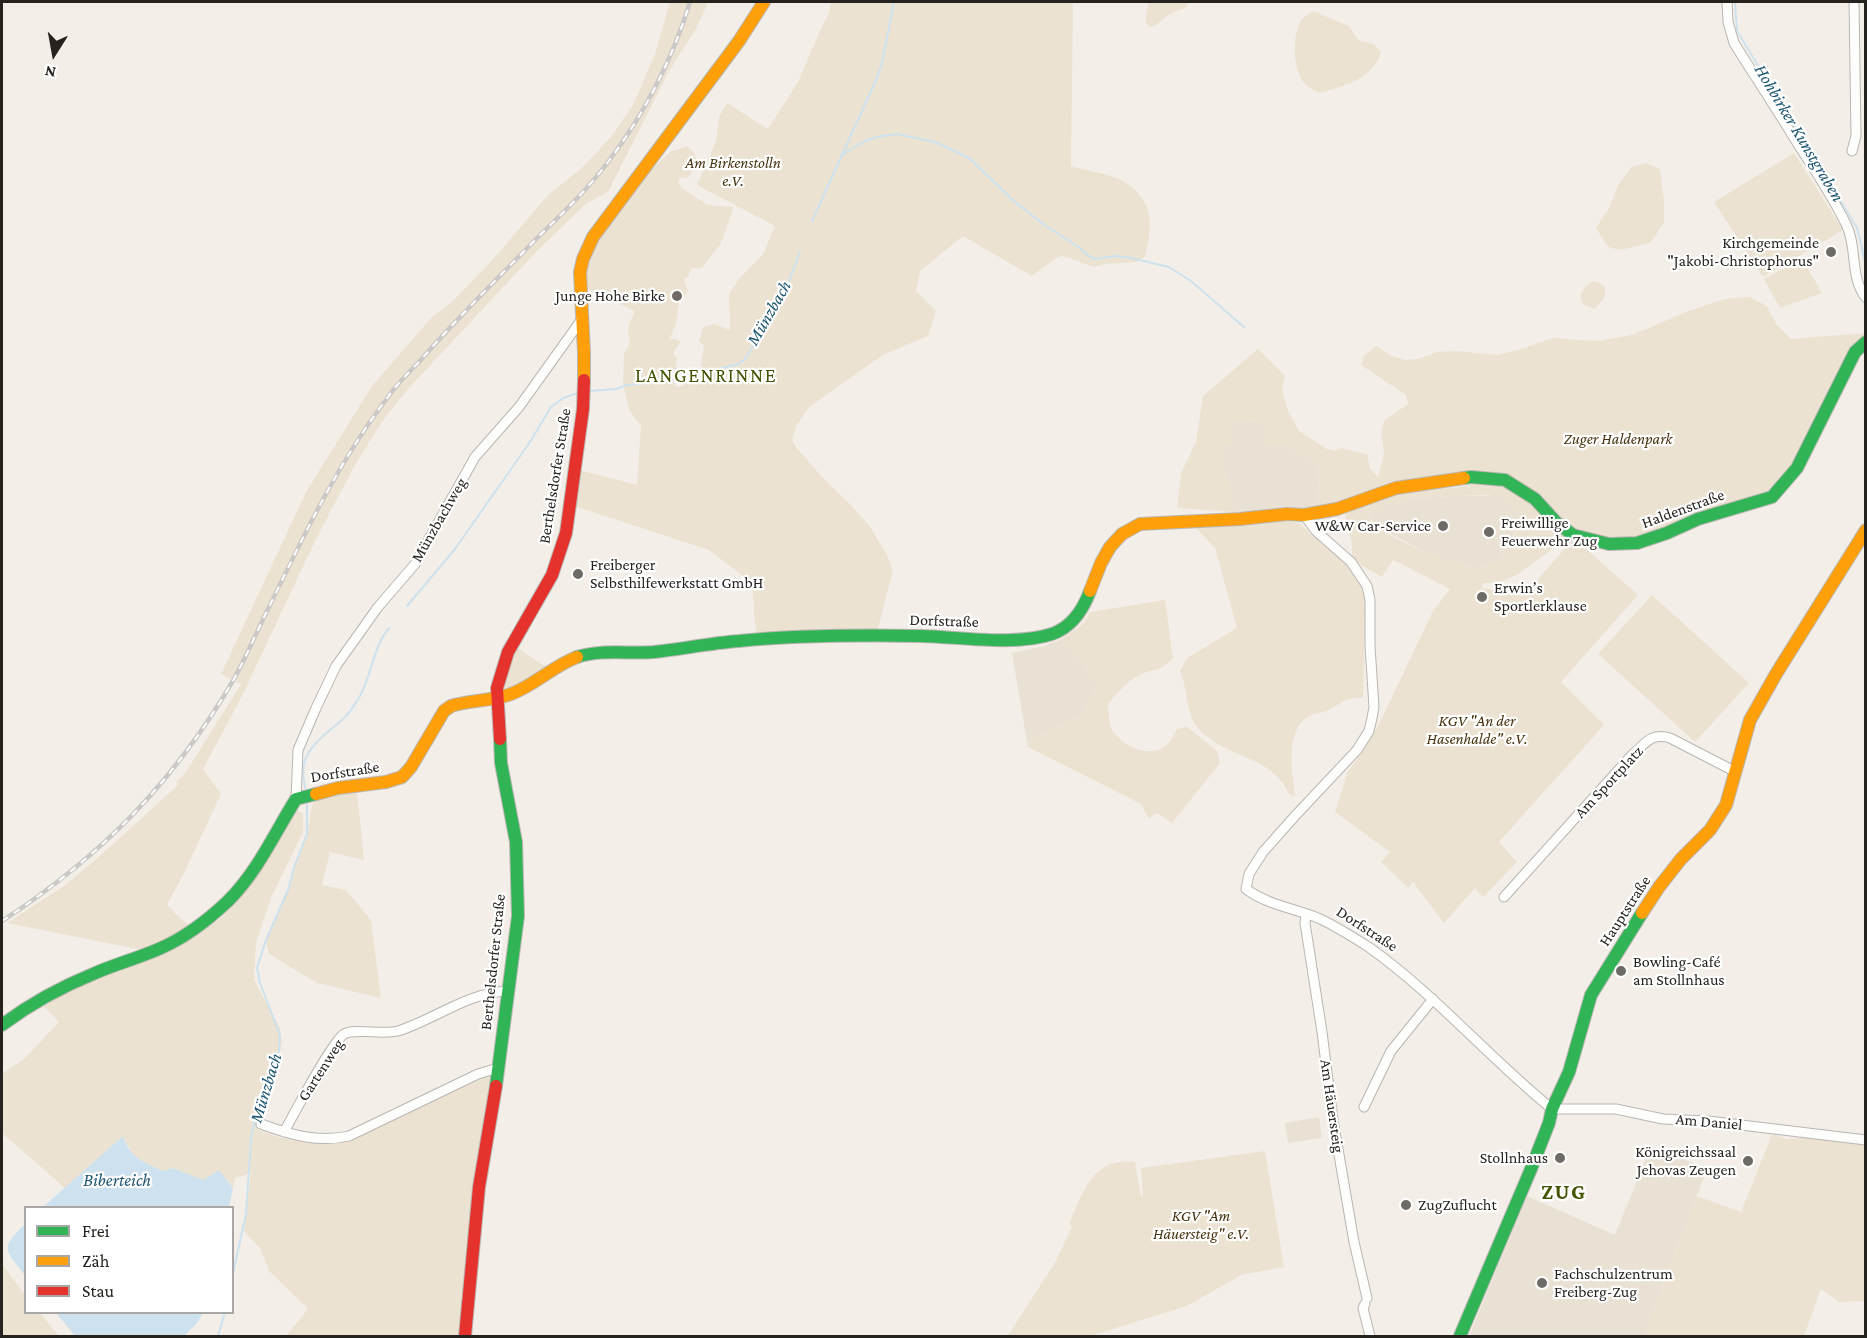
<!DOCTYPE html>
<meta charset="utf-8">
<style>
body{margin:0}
#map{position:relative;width:1867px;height:1338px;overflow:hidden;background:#f3efe8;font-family:"Crimson Pro",serif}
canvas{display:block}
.frame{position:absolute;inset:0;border:3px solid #26231f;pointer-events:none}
.legend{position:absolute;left:24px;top:1206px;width:210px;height:108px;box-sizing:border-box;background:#fff;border:2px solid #a8a7a5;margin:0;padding:8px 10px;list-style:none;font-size:18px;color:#26231f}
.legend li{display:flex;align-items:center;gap:12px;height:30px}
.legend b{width:30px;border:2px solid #a8a7a5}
.north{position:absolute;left:24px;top:24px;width:60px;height:60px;-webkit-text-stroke:4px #fff;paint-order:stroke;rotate:191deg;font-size:16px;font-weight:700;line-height:24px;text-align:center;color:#26231f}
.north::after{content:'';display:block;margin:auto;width:21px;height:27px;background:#26231f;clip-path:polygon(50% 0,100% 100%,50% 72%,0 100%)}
</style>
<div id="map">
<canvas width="1867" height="1338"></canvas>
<div class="frame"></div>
<ul class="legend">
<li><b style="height:8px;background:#30b455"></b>Frei</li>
<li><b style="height:8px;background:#ff9f0a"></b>Zäh</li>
<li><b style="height:8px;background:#e5322d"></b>Stau</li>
</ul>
<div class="north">N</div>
</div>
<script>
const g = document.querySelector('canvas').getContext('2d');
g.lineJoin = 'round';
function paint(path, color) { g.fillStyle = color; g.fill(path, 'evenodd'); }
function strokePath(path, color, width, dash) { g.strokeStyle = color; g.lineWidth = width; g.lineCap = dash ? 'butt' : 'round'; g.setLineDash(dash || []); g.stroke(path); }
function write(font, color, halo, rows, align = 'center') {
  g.font = font + ' "Crimson Pro",serif'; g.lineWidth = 4.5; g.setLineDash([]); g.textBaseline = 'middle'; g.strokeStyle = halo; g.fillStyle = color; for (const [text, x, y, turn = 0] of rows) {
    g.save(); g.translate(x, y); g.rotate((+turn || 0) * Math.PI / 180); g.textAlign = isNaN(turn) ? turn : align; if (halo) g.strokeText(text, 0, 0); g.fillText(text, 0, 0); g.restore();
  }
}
paint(new Path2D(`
 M1233 420 1263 421 1283 444 1318 466 1319 508 1234 512 1221 443 1233 444Z
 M1458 496H1498L1510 503 1520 514 1518 525 1507 549 1497 561 1480 569 1441 558 1420 549 1385 531 1371 520 1367 514 1409 498Z
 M1062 639 1099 685 1080 715 1027 742 1012 653 1044 646Z
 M1319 1117 1322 1138 1288 1143 1285 1123Z
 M1651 1146 1707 1169 1644 1336H1475L1470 1334 1527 1196 1615 1235Z`), '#e9e1d4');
paint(new Path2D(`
 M670 2H708L697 27 668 73 608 192 587 203 539 249 408 389 383 420 355 465 317 537 242 696 203 769 221 794 185 871 167 905C177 914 187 929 201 928 232 926 280 836 297 810L303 814V832L271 898 256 943 254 980 280 1028 282 1043 258 1130C287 1141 318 1148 349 1139L492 1074C479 1161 463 1248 459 1336H286L308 1309 269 1271 260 1248 244 1231 251 1173 235 1178 233 1188 226 1178 203 1180 173 1168 163 1171C140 1160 133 1160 123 1136L65 1188 2 1133V1074L24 1059 59 1022 34 997 142 950 7 923 64 886 101 855 178 785 176 782 186 772 241 684 221 674 306 492 372 386 432 317 452 302 495 257 548 195 583 167 610 138 633 105 655 54Z
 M831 2H1073L1071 166C1084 170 1110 174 1121 180 1155 199 1153 223 1145 257L1136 262 1105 264 1094 267 1063 256 1056 258 1032 276 963 236 920 271 916 291 936 311 928 336 883 355 809 407 796 426 792 440 796 447 822 477 853 507 871 528 887 555 893 571 877 632 756 636 752 583 709 550 574 506 579 470 637 485 641 426 629 410 623 383 624 354 628 347 630 340 628 331 629 324 635 311 586 288 585 269 595 243 652 169 670 152 687 146 695 154 697 163 689 177 680 178 678 183 683 189 708 205 734 207 721 243 702 268H691L688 277 685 278 684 280 688 290 685 297 680 299C677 314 677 327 669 339H677L680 342 673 354 677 358 674 385 678 387 705 378 701 365 704 345 699 342 703 327 713 324 730 330 729 294 739 279 763 254 775 226 697 185 716 142 719 117 727 103 768 129 798 82 819 33 829 13Z
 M1150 2H1188L1187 7 1168 15 1156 25 1150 27 1145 22 1148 5Z
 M1313 11 1349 26 1358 40 1373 44 1381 52C1374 79 1343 86 1320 93 1314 90 1308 88 1304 83 1292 68 1291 29 1305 16 1308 14 1311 13 1313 11Z
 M1794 153 1843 230 1763 277 1714 202Z
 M1646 163 1660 169 1664 201V223L1650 243 1620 250 1608 247 1596 228 1609 208 1619 184 1631 167Z
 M1802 258 1822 293 1780 308 1764 279Z
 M1593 281 1600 283 1605 287C1606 298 1602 302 1594 309 1591 307 1587 307 1585 305 1575 297 1585 285 1593 281Z
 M1749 297 1767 306 1777 325 1791 339 1865 333V336L1852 350 1796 466 1770 495 1637 538 1609 539 1584 533 1557 521 1505 479 1471 475 1319 508 1318 466 1283 444H1264L1263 421 1233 420V445L1222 444 1234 512 1177 508 1181 473 1196 442 1203 396 1258 349 1285 376 1282 390 1288 411 1299 431 1327 449 1335 451 1342 448 1367 454 1370 469 1378 477 1384 454 1381 431 1385 420 1408 404 1406 395 1361 365 1364 356 1376 346 1392 356 1405 360 1418 359 1437 352 1455 351 1498 355 1522 349 1552 338 1598 341 1632 335 1686 312 1724 299Z
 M1488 482C1528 494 1540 509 1569 537L1518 574 1498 583H1483L1482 588 1525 594 1574 538 1638 595 1561 682 1604 725 1499 842 1517 862 1483 897 1475 888 1444 923 1413 882 1408 888 1381 862 1390 852 1335 812 1348 771 1361 754 1379 724 1433 611 1450 589 1393 560 1382 577 1352 560V543L1345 521 1346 511 1397 490 1455 488ZM1458 496C1487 496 1499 490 1520 514 1518 530 1511 549 1497 560 1492 564 1485 567 1480 569 1449 560 1385 542 1367 515L1409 498Z
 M1277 520 1299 523 1312 535 1314 534 1347 565 1363 588 1365 609 1363 698C1344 697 1343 703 1328 710 1321 714 1312 713 1306 718 1284 736 1293 772 1295 796L1289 794C1272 754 1224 759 1198 728 1185 712 1188 689 1180 671L1187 658 1237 628 1215 548 1195 527Z
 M1652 595 1749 683 1695 742 1598 654Z
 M1165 600 1173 658C1163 671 1154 668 1140 675 1127 681 1117 693 1108 704 1109 712 1108 724 1113 731 1123 747 1151 759 1167 745 1171 741 1174 734 1177 729L1187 727 1217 751 1220 763 1172 823 1157 813 1149 819 1141 804 1028 747 1027 742 1080 715 1099 685 1062 639 1084 623 1090 612Z
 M516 647 548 668 509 691H506L504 684Z
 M357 791 364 860 330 852 322 885 346 890 371 920 381 998 317 983 269 954 266 940 288 890 294 867 302 849 307 834 313 801Z
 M1772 1134 1786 1139 1811 1137 1865 1144V1301L1839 1302 1821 1289 1804 1336H1644L1697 1196 1741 1212Z
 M1265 1151 1284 1267 1241 1275 1187 1306 1090 1336H1005L1009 1334 1056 1261 1072 1226 1069 1223C1084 1191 1093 1157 1135 1162L1141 1197 1143 1196 1141 1168Z
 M2 1264 25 1295 26 1312 40 1313 59 1336H2Z`), '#ece2d1');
paint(new Path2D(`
 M123 1136C131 1159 142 1161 163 1171L173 1168 203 1180 219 1170 233 1188 229 1207H43Z
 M25 1224V1275C4 1249 0 1248 25 1224Z
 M56 1313H203L197 1323 184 1336H75Z`), '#cde2ee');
strokePath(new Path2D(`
 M1735 2 1737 31 1857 228 1866 265
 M843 154 867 140 882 136 897 134 935 142 969 158 1014 201 1043 224 1080 248 1089 256 1095 259 1116 256 1131 258 1169 267 1191 281 1244 327
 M812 221 877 78 882 63 894 2
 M589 391 616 389 627 385 667 381 739 364 746 358 754 344 788 284 800 252
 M407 606 455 549 530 442 551 407 563 398 578 393
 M305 788C304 780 302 772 304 764 308 745 330 731 343 719 350 713 355 704 360 696 372 674 373 647 389 628
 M232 1278 246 1214 251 1138 257 1111 270 1084 279 1051 280 1035 260 983 257 968 266 940 288 890 294 867 307 834V800
 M218 1336 225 1312`), '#cde2ee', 2);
const street = new Path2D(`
 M1727 2 1728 22 1734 43C1756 78 1779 113 1801 149 1817 173 1833 198 1846 224 1858 248 1849 276 1866 298
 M1852 151 1856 136 1854 2
 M1304 515 1316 531 1351 562 1367 586 1370 600V646L1374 707 1372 718 1369 731 1357 750 1295 816 1263 852 1249 874 1246 889C1268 905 1293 908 1318 918 1336 926 1353 937 1370 948 1436 995 1489 1058 1552 1109H1616L1663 1119 1708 1121 1866 1140
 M296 799 298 750 316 708 336 666 378 607 415 564 475 457 519 407 582 319
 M1504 897 1632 755C1645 744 1651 732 1670 738L1736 772
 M1306 914 1305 923 1322 1032 1333 1120 1354 1242 1367 1298
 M1364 1107 1391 1051 1433 999
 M261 1124C291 1135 318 1143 349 1136L478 1074 498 1068
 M284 1132C294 1114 331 1043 344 1034 354 1028 384 1035 398 1031 436 1019 468 992 509 991
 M1365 1304 1363 1308 1370 1336`);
const fast = new Path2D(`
 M1464 478 1471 477 1505 480 1535 499 1556 522 1573 535 1609 544 1637 543 1667 533 1698 519 1772 497 1797 468 1855 352 1866 342
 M577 657C602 649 628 654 654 652 682 649 711 643 739 641 800 635 860 635 921 636 960 637 1015 646 1052 634 1072 627 1083 610 1090 591
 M2 1025C30 1004 61 987 93 974 115 964 139 958 161 948 186 937 208 920 228 901 258 871 274 834 296 799L316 794
 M496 1086 518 916 516 842 501 763 500 739
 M1460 1336 1531 1169 1549 1123 1552 1109 1569 1072 1591 995 1642 913`);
const slow = new Path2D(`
 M584 380V353L580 272 583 259 593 237 739 41 764 2
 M1090 591 1101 563 1110 547 1122 534 1140 524 1240 519 1287 514 1304 515 1337 509 1396 488 1464 478
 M316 794 338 788 386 782 402 777 411 767 444 711 451 706C471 700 492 701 511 694 535 685 553 666 577 657
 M1642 913 1659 887 1681 859 1710 830 1726 805 1750 720 1776 674 1866 530`);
const jam = new Path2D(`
 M500 739 497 688 508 652 552 575 566 533 583 409 584 380
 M465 1336 479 1187 496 1086`);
strokePath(street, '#b9b6b2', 11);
strokePath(fast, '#b9b6b2', 14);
strokePath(slow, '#b9b6b2', 14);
strokePath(jam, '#b9b6b2', 14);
strokePath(street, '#fdfdfc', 9);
strokePath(fast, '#30b455', 12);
strokePath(slow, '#ff9f0a', 12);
strokePath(jam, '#e5322d', 12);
const rail = new Path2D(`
 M2 921C102 856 174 782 234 679 247 655 258 629 270 605 305 533 339 461 388 397 397 384 408 373 419 362 457 318 499 277 540 235 564 212 588 189 608 162 644 115 673 58 690 2`);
strokePath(rail, '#cac9c7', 4.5);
strokePath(rail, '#fff', 2, [7]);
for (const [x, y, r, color] of [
 [1831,252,6,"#6e6a65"],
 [677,296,6,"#6e6a65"],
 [1443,526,6,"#6e6a65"],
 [1489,532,6,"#6e6a65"],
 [578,574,6,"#6e6a65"],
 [1482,597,6,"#6e6a65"],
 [1621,971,6,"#6e6a65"],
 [1560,1158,6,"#6e6a65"],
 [1748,1161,6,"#6e6a65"],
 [1406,1205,6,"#6e6a65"],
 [1542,1283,6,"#6e6a65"]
]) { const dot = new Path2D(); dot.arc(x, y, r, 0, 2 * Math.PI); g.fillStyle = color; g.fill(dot); strokePath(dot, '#fff', 2); }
write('italic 16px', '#48340f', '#fff', [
 ["Am Birkenstolln",733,163],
 ["e.V.",733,181],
 ["Zuger Haldenpark",1618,439],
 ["KGV \"An der",1477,721],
 ["Hasenhalde\" e.V.",1477,739],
 ["KGV \"Am",1201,1216],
 ["Häuersteig\" e.V.",1201,1234]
]);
write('16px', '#26231f', '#fff', [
 ["Kirchgemeinde",1819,243,"right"],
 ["\"Jakobi-Christophorus\"",1819,261,"right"],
 ["Junge Hohe Birke",665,296,"right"],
 ["Freiwillige",1501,523],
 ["Feuerwehr Zug",1501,541],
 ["W&W Car-Service",1431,526,"right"],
 ["Freiberger",590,565],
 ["Selbsthilfewerkstatt GmbH",590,583],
 ["Erwin’s",1494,588],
 ["Sportlerklause",1494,606],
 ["Bowling-Café",1633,962],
 ["am Stollnhaus",1633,980],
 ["Königreichssaal",1736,1152,"right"],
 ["Jehovas Zeugen",1736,1170,"right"],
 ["Stollnhaus",1548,1158,"right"],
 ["ZugZuflucht",1418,1205],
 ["Fachschulzentrum",1554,1274],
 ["Freiberg-Zug",1554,1292]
], 'left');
write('16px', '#26231f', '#fff', [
 ["Berthelsdorfer Straße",555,476,-81],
 ["Haldenstraße",1683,509,-20],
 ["Münzbachweg",439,520,-60],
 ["Dorfstraße",944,621,2],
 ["Dorfstraße",345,772,-9],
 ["Am Sportplatz",1609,782,-47],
 ["Hauptstraße",1625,911,-57],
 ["Dorfstraße",1367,929,33],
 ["Berthelsdorfer Straße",493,962,-84],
 ["Gartenweg",321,1070,-57],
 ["Am Häuersteig",1332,1106,82],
 ["Am Daniel",1709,1122,5]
]);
write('italic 18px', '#205873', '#fff', [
 ["Hohbirker Kunstgraben",1799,133,59],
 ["Münzbach",769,313,-60],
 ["Münzbach",266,1088,-73],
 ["Biberteich",117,1180]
]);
g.letterSpacing = '1.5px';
write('20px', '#445504', '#fff', [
 ["LANGENRINNE",706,376]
]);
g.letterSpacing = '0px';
g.letterSpacing = '1.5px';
write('bold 22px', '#445504', '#fff', [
 ["ZUG",1564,1192]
]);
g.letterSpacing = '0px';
</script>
